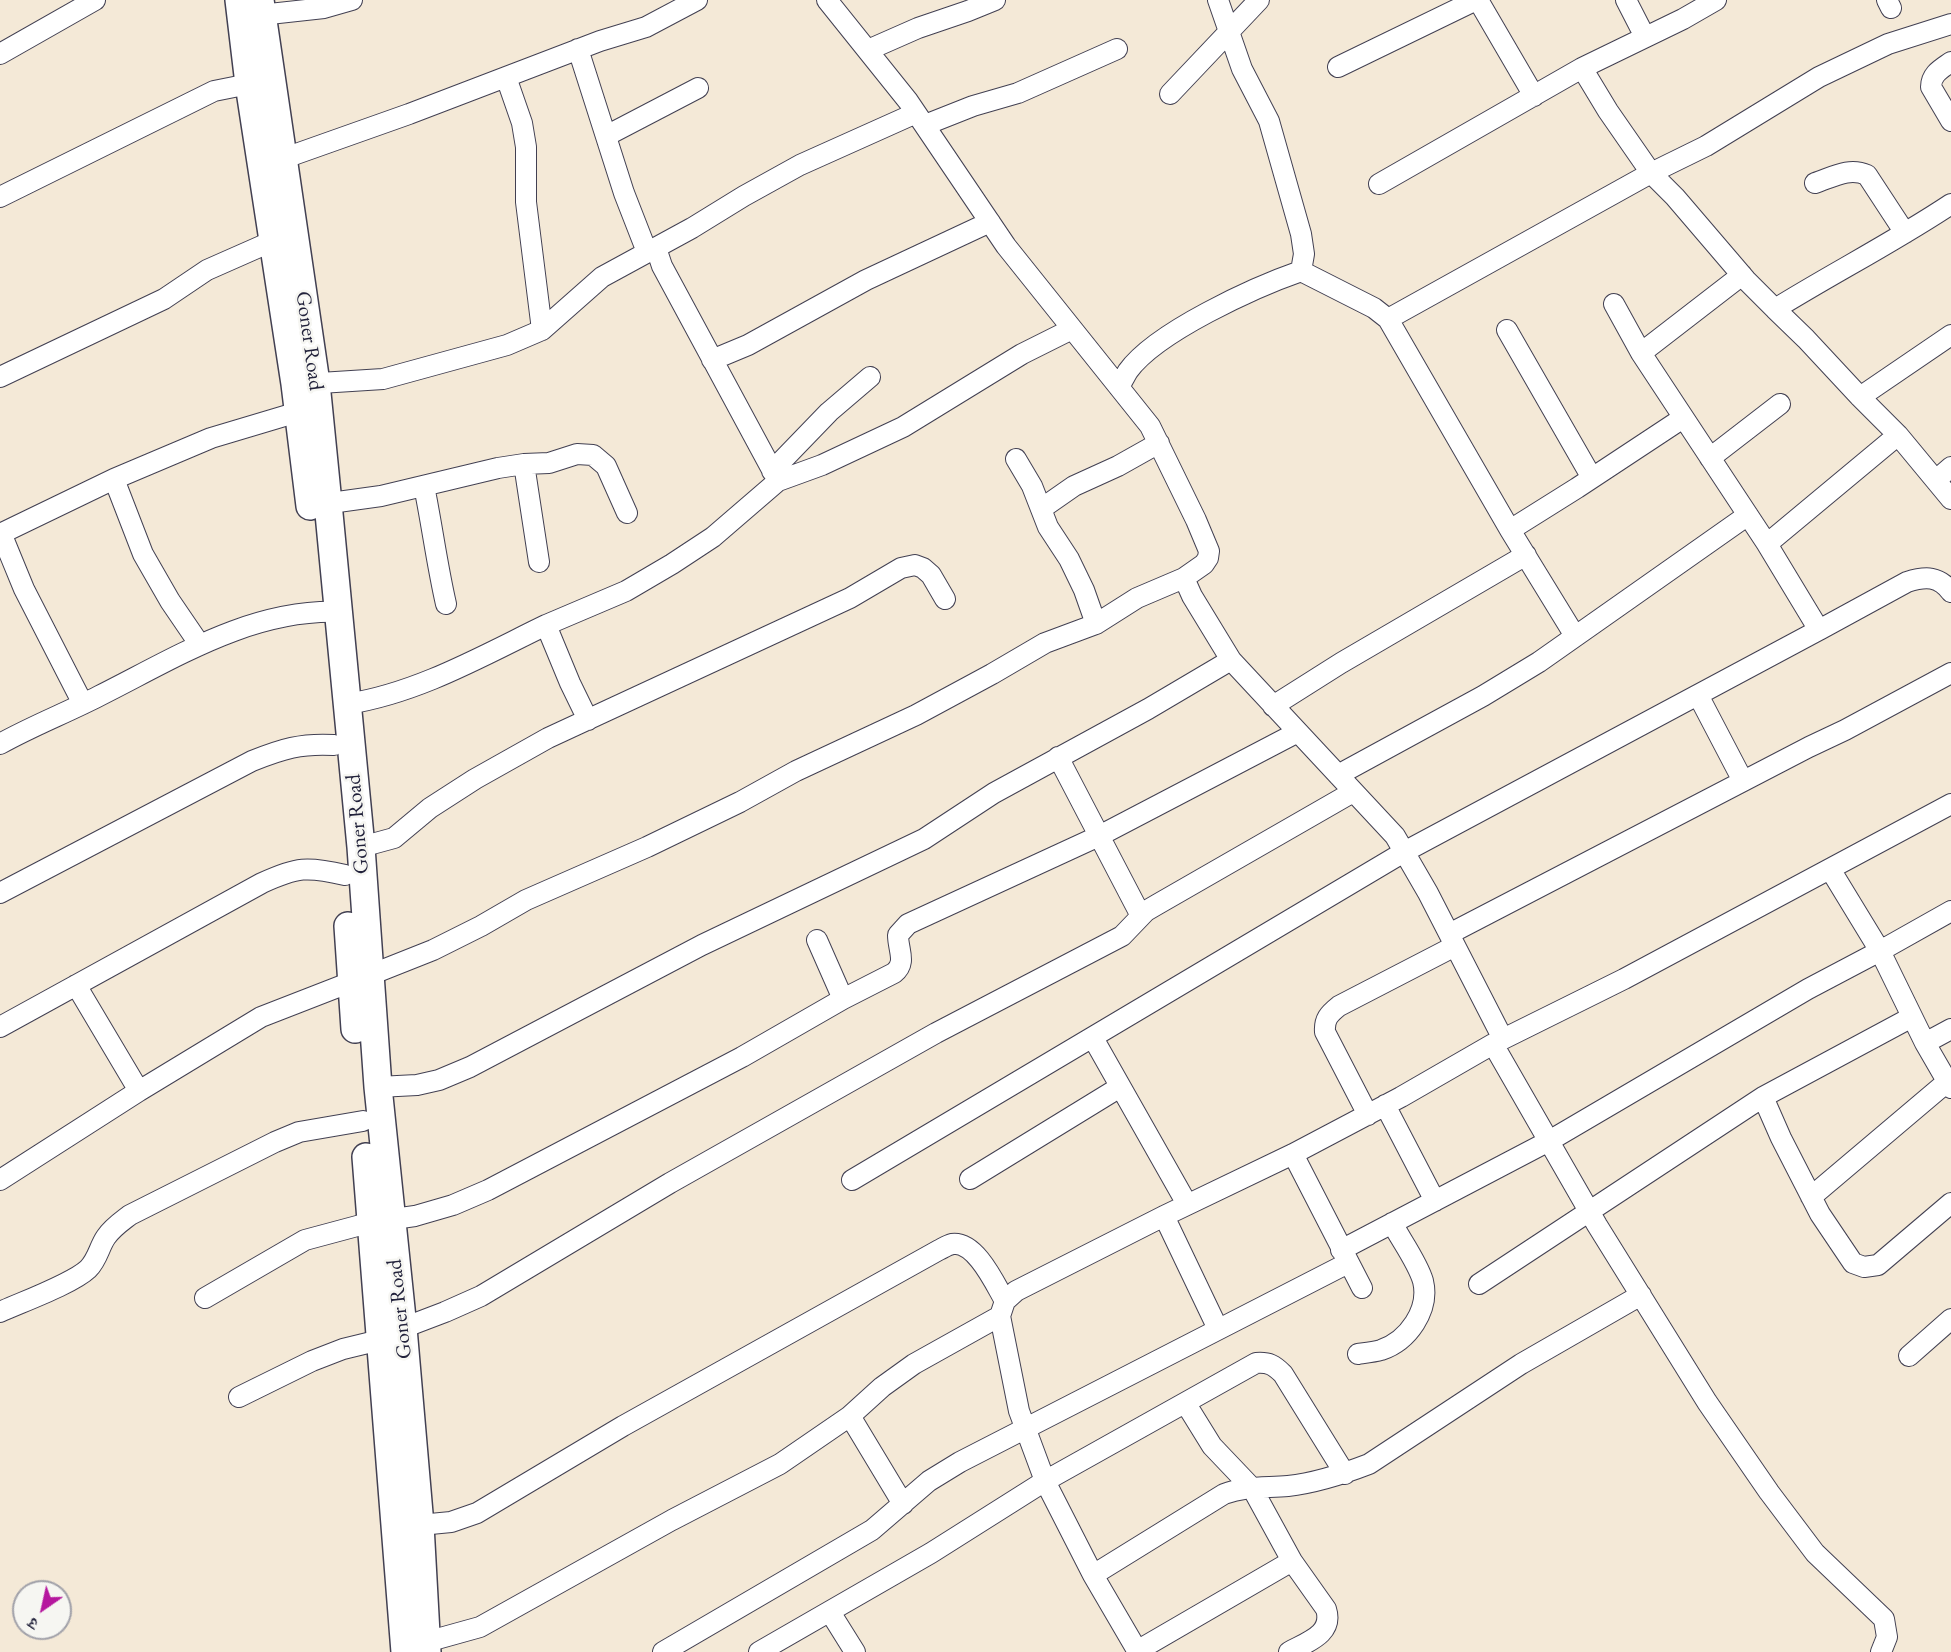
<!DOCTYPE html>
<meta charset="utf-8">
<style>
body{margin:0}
#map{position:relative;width:1951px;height:1652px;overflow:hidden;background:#f4e9d7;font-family:"EB Garamond","Noto Serif Devanagari",serif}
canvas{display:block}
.north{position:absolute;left:12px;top:1580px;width:60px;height:60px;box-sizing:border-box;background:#f6f6f2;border:2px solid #a1a1a9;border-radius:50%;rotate:214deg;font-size:16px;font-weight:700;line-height:24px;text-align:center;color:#22223b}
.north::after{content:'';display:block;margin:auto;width:21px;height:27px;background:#b5179e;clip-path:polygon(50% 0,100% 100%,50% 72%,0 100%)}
</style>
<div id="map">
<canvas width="1951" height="1652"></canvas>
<div class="north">उ</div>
</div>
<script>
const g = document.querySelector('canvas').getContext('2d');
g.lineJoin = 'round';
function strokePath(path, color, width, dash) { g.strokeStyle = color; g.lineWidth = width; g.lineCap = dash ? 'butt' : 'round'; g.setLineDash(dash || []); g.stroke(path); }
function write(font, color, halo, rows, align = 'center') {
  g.font = font + ' "EB Garamond",serif'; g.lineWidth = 5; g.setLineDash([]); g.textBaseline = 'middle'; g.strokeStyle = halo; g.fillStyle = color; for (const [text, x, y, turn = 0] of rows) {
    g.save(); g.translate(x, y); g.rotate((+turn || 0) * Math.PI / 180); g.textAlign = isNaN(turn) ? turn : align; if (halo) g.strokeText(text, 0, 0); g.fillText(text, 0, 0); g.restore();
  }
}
const street = new Path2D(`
 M1478 0 1534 96
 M1626 0 1645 37
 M1887 0 1891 8
 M251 16 324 8 352 0
 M578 49 624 193 647 252
 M868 50 918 28 968 11 995 0
 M0 54 95 0
 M1951 62C1941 69 1931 74 1931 87L1951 121
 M1338 67 1476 0
 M1582 68 1608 111 1651 173 1675 197 1746 280 1775 309C1833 273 1894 242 1951 204
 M506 77 522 123 526 147V202L542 330
 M1170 94 1259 0
 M925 125 973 106 1018 93 1117 49
 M606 136 698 88
 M282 159 409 114 600 41 646 27 697 0
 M1815 183C1833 177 1849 167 1867 175L1905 233
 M1379 184 1582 68 1683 19 1716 0
 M0 197 214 91 249 84
 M656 248 662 266 778 481
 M1301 271 1374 308 1388 319 1510 530 1575 636
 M1614 304 1641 353 1767 544
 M1775 309 1806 339 1860 397
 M1388 319 1651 173 1706 146 1819 77 1888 44 1951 24
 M1507 330 1592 478
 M1951 335 1860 397 1898 435 1767 544 1819 630 1907 582C1926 576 1939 576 1951 592
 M1641 353 1742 275
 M712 360 748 345 866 280 990 222
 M0 377 164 299 207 270 275 240 285 238
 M304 384 383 379 507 345 542 330 602 277 692 228 744 196 800 165 916 113
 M1119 387C1122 382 1125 376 1128 371 1156 332 1255 287 1301 271L1304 254 1301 234 1269 121 1242 69 1218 0
 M1898 435 1951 499
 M1710 458 1780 404
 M1016 459 1032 486 1048 527 1069 559 1084 590 1096 624
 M524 464 539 562
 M772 471 829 412 870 377
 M114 479 143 554 170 601 200 645
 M1936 480 1951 467
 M424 486C432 525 437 565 446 604
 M316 505 381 496 498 468 524 464 549 463 577 454 593 455 606 466 627 513
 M1041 509 1074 486 1118 466 1159 443
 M1510 530 1577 488 1683 418
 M1 533 24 589 83 704
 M0 534 114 479 211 438 298 412
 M1184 578 1192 596 1231 660 1395 836 1428 893 1503 1039
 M1698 695 1743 781
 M347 704C418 693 482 656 546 625
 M1273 706 1341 663 1526 555
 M588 720 570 683 546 625 626 591 672 564 713 537 778 481 822 465 903 427 1022 354 1072 329
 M0 744C32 726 66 713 99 696 175 658 251 609 339 612
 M1058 757 1141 916
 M1338 775 1483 696 1539 662 1748 515
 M361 847 394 838 430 808 475 779 548 738 850 598 901 568 915 565 923 568 931 575 945 599
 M1830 869 1880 951 1951 911
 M0 893 252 761C282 749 301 743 334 745
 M1449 934 1809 747 1845 730 1951 673
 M817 940 843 999
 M370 975 433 950 481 926 526 900 647 847 740 802 796 771 916 715 992 674 1045 643 1096 624 1137 598 1184 578 1204 564 1208 558 1209 551 1196 520 1150 426 1006 246 908 101 827 0
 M76 985 139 1091
 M0 1027 262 883C297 867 307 866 345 875
 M1093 1038 1187 1204
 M1925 1043 1951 1088
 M1493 1044 1597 1225 1707 1402 1769 1492 1815 1553 1884 1619 1887 1637 1881 1652
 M378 1087 417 1085 439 1080 470 1067 702 945 924 839 994 793 1148 709 1231 660
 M1763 1097 1781 1138 1820 1214 1853 1263 1864 1267 1878 1265 1951 1203
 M1385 1105 1435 1201
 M1368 1115 1325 1032C1324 1019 1329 1014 1339 1006L1455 946
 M1293 1154 1362 1288
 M970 1179 1120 1087
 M0 1180 139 1091 261 1017 351 982
 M852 1180 1404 852 1819 630
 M1811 1197 1947 1082
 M1164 1216 1218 1329
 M1341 1250 1549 1141 1808 989 1880 951 1925 1043 1951 1029
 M1479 1284 1763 1097 1912 1017
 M205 1298 305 1240 372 1222 415 1216 453 1205 488 1190 742 1057 843 999 894 973C907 963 898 950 898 935L908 924 1099 836 1298 732
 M0 1312C22 1302 72 1284 88 1269 98 1259 99 1247 106 1237 113 1227 121 1222 130 1215L275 1142 299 1132 363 1121
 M403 1328 445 1312 481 1296 670 1183 936 1033 1122 936 1146 911 1158 904 1353 792
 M1358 1354C1365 1353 1374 1352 1381 1350 1408 1341 1430 1310 1423 1281 1418 1263 1401 1240 1392 1223
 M1909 1356 1951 1319
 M239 1397 312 1361 343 1349 380 1340
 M1186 1404 1212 1446 1252 1488 1292 1561 1326 1609C1334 1634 1307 1642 1289 1652
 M850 1416 903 1504
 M420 1525 451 1522 477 1513 623 1426 939 1250C943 1248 948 1245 952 1244 976 1241 995 1284 1005 1301
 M1093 1575 1224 1494C1245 1486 1266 1488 1288 1486 1316 1483 1343 1474 1369 1464L1521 1364 1641 1295
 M830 1612 855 1652
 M415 1648 426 1642 480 1627 672 1520 780 1464 850 1416 882 1387 914 1364 1000 1316
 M1137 1651 1292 1561
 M663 1652 872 1530 929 1481 960 1462 1348 1263
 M759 1652 931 1553 1045 1481 1256 1363C1269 1362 1274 1365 1283 1374L1345 1474
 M1138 1652 1093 1575 1045 1481 1019 1411 1000 1316 1005 1301 1016 1291 1164 1216 1293 1154 1401 1097 1493 1044 1624 979 1951 804`);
const secondary = new Path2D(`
 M239 0 249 84 295 384 310 506
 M260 0 316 383 328 503 361 847 378 1087 403 1328 420 1525 427 1652
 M348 926 355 1029
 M366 1157 405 1652`);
strokePath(street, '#424052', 22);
strokePath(secondary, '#424052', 30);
strokePath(street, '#fff', 20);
strokePath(secondary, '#fff', 27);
write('21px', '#22223b', '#f6f6f2', [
 ["Goner Road",309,341,82],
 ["Goner Road",358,824,-95],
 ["Goner Road",400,1309,-96]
]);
</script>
